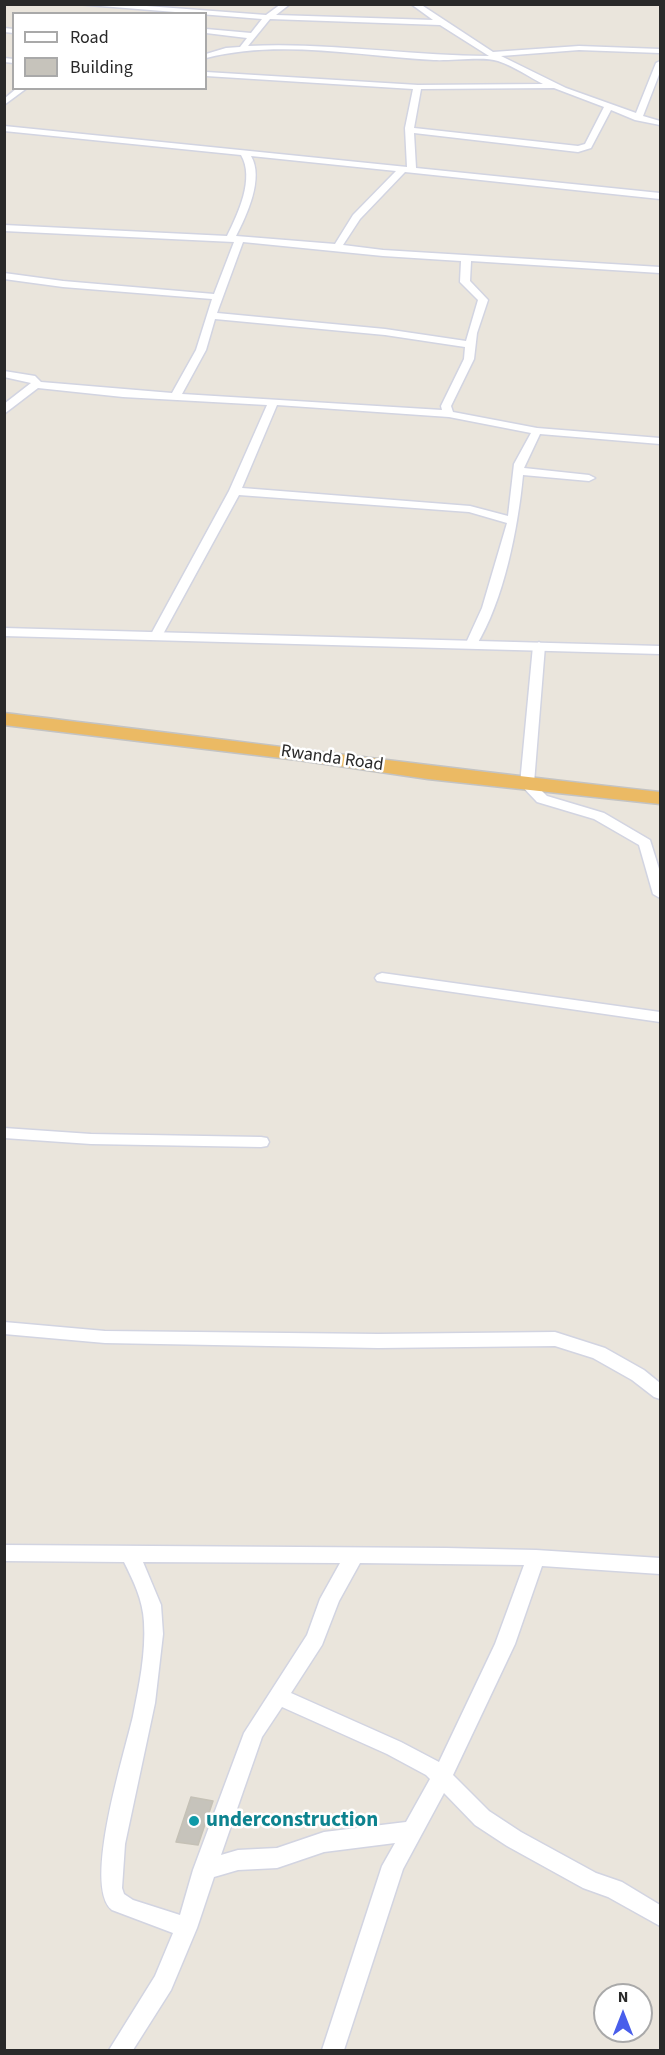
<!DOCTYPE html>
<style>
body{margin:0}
#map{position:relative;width:665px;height:2055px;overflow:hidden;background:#eae5dc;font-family:"Source Sans 3",sans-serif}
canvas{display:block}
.frame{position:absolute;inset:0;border:6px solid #292929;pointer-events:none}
.legend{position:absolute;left:12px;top:12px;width:195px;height:78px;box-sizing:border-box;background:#fff;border:2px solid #a9a9a9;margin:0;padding:8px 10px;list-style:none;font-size:18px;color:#292929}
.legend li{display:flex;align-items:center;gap:12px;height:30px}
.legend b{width:30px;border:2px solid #a9a9a9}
.north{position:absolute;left:593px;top:1983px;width:60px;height:60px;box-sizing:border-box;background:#fff;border:2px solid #a9a9a9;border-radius:50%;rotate:0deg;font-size:16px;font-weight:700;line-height:24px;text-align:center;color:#292929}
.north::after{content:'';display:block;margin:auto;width:21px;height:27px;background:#495eeb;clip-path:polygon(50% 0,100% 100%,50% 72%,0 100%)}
</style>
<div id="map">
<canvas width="665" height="2055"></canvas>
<div class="frame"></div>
<ul class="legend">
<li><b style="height:8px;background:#fff"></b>Road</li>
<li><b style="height:16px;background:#c6c3bb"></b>Building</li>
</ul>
<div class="north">N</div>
</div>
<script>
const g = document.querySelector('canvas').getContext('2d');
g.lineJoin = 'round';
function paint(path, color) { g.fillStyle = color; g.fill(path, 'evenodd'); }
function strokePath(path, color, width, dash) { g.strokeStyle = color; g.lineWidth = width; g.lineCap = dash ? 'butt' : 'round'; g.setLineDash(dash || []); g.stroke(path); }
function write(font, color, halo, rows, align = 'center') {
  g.font = font + ' "Source Sans 3",sans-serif'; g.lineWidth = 5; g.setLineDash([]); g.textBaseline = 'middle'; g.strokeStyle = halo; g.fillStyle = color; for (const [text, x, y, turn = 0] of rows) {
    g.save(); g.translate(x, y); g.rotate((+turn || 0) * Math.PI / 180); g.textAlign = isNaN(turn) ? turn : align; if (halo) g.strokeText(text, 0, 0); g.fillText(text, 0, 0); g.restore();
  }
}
const building = new Path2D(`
 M191 1797 213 1801 198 1845 176 1842Z`);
paint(building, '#c6c3bb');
strokePath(building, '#c5c1b6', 1.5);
const minor = new Path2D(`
 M76 4H120L266 15 281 4H290L276 15 433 20 411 4H420L493 52 579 46 660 49V53L579 50 501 56 566 88 636 113 656 63 660 61V72L643 116 660 121V125L635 120 611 110 591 148 578 152 414 133 416 168 660 193V199L405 172 360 219 343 245 383 250 660 267V273L471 261 470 281 488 300 477 333 474 359 451 406 453 412 537 428 660 438V444L540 434 524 468 589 475 595 478 589 481 523 475C518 528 504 600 476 646L472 647 466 643 482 608 507 523 469 512 239 495 162 636 160 639H152L150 636 229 491 267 405 123 397 38 388 4 414V404L31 383 4 377V371L35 376 41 382 172 393 196 350 212 299 63 287 4 279V273L63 281 214 294 234 242 4 231V225L227 236C238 214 255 178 241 155L4 131V126L407 167 405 128 413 89 206 76V72L418 85 543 84C529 77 514 66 498 61 484 56 451 61 434 60 360 56 278 39 206 58V54L226 48 240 47 247 38 206 33V29L251 33 262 19ZM270 19 440 25 489 56C409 56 329 42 248 46ZM554 88 604 107 585 144 578 146 414 128 421 89ZM251 156 396 171 353 215 335 244 236 236C247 215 264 178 251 156ZM243 242 383 256 461 261 460 282 478 300 466 341 385 329 217 313ZM215 319 385 335 465 347 464 359 441 406 442 410 182 394 206 350ZM277 405 449 417 531 433 514 464 508 516 470 506 242 488Z
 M4 28 14 29V33L4 32Z
 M4 58 14 59V63L4 62Z
 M17 88H27L4 105V99Z
 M539 642 545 646 534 783 547 796 604 813 650 840 660 872V898L653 894 639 845 594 819 537 802 520 784 533 646Z
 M382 973 660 1012V1022L377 981 375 978 377 975Z
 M4 1128 91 1134 261 1137 267 1138 269 1142 267 1146 261 1147 91 1144 4 1138Z
 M4 1322 105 1331 378 1334 555 1332 605 1348 644 1370 660 1383V1399L654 1397 632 1380 593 1358 555 1346 378 1348 105 1343 4 1334Z
 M4 1545 446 1548 536 1550 660 1558V1574L542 1566 515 1644 453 1775 489 1811 521 1832 596 1873 622 1882 660 1905V1926L608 1897 583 1888 507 1846 475 1825 444 1793 403 1869 344 2050H322L382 1866 395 1843 324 1852 277 1868 238 1870 214 1877 197 1928 171 1990 133 2050H109L155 1976 173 1933 112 1910C82 1886 125 1752 133 1716 139 1686 146 1653 144 1622 143 1600 133 1580 124 1562L4 1561ZM143 1562 340 1563 320 1599 307 1635 244 1733 193 1870 180 1915 133 1900 124 1894 122 1888 125 1844 155 1703 163 1634 161 1605ZM360 1563 524 1565 495 1644 439 1762 401 1742 291 1693 322 1645 339 1601ZM282 1707 387 1754 426 1775 430 1779 406 1822 324 1832 277 1848 238 1850 221 1855 262 1737Z`);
const tertiary = new Path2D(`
 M4 628 660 646V654L4 636Z`);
const trunk = new Path2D(`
 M4 713C223 739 441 768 660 792V804L428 779 298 760 4 725Z`);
strokePath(minor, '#d2d4e1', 3);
strokePath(tertiary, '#d2d4e1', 3);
strokePath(trunk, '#c3c3c3', 3);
paint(minor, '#fff');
paint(tertiary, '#fff');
paint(trunk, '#ebba64');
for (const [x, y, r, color] of [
 [194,1821,6,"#0f9aa8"]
]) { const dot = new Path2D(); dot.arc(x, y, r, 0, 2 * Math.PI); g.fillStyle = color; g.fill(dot); strokePath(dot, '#fff', 2); }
write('18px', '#292929', '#fff', [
 ["Rwanda Road",332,759,8]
]);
write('bold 21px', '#0d838f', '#fff', [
 ["underconstruction",206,1821]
], 'left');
</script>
